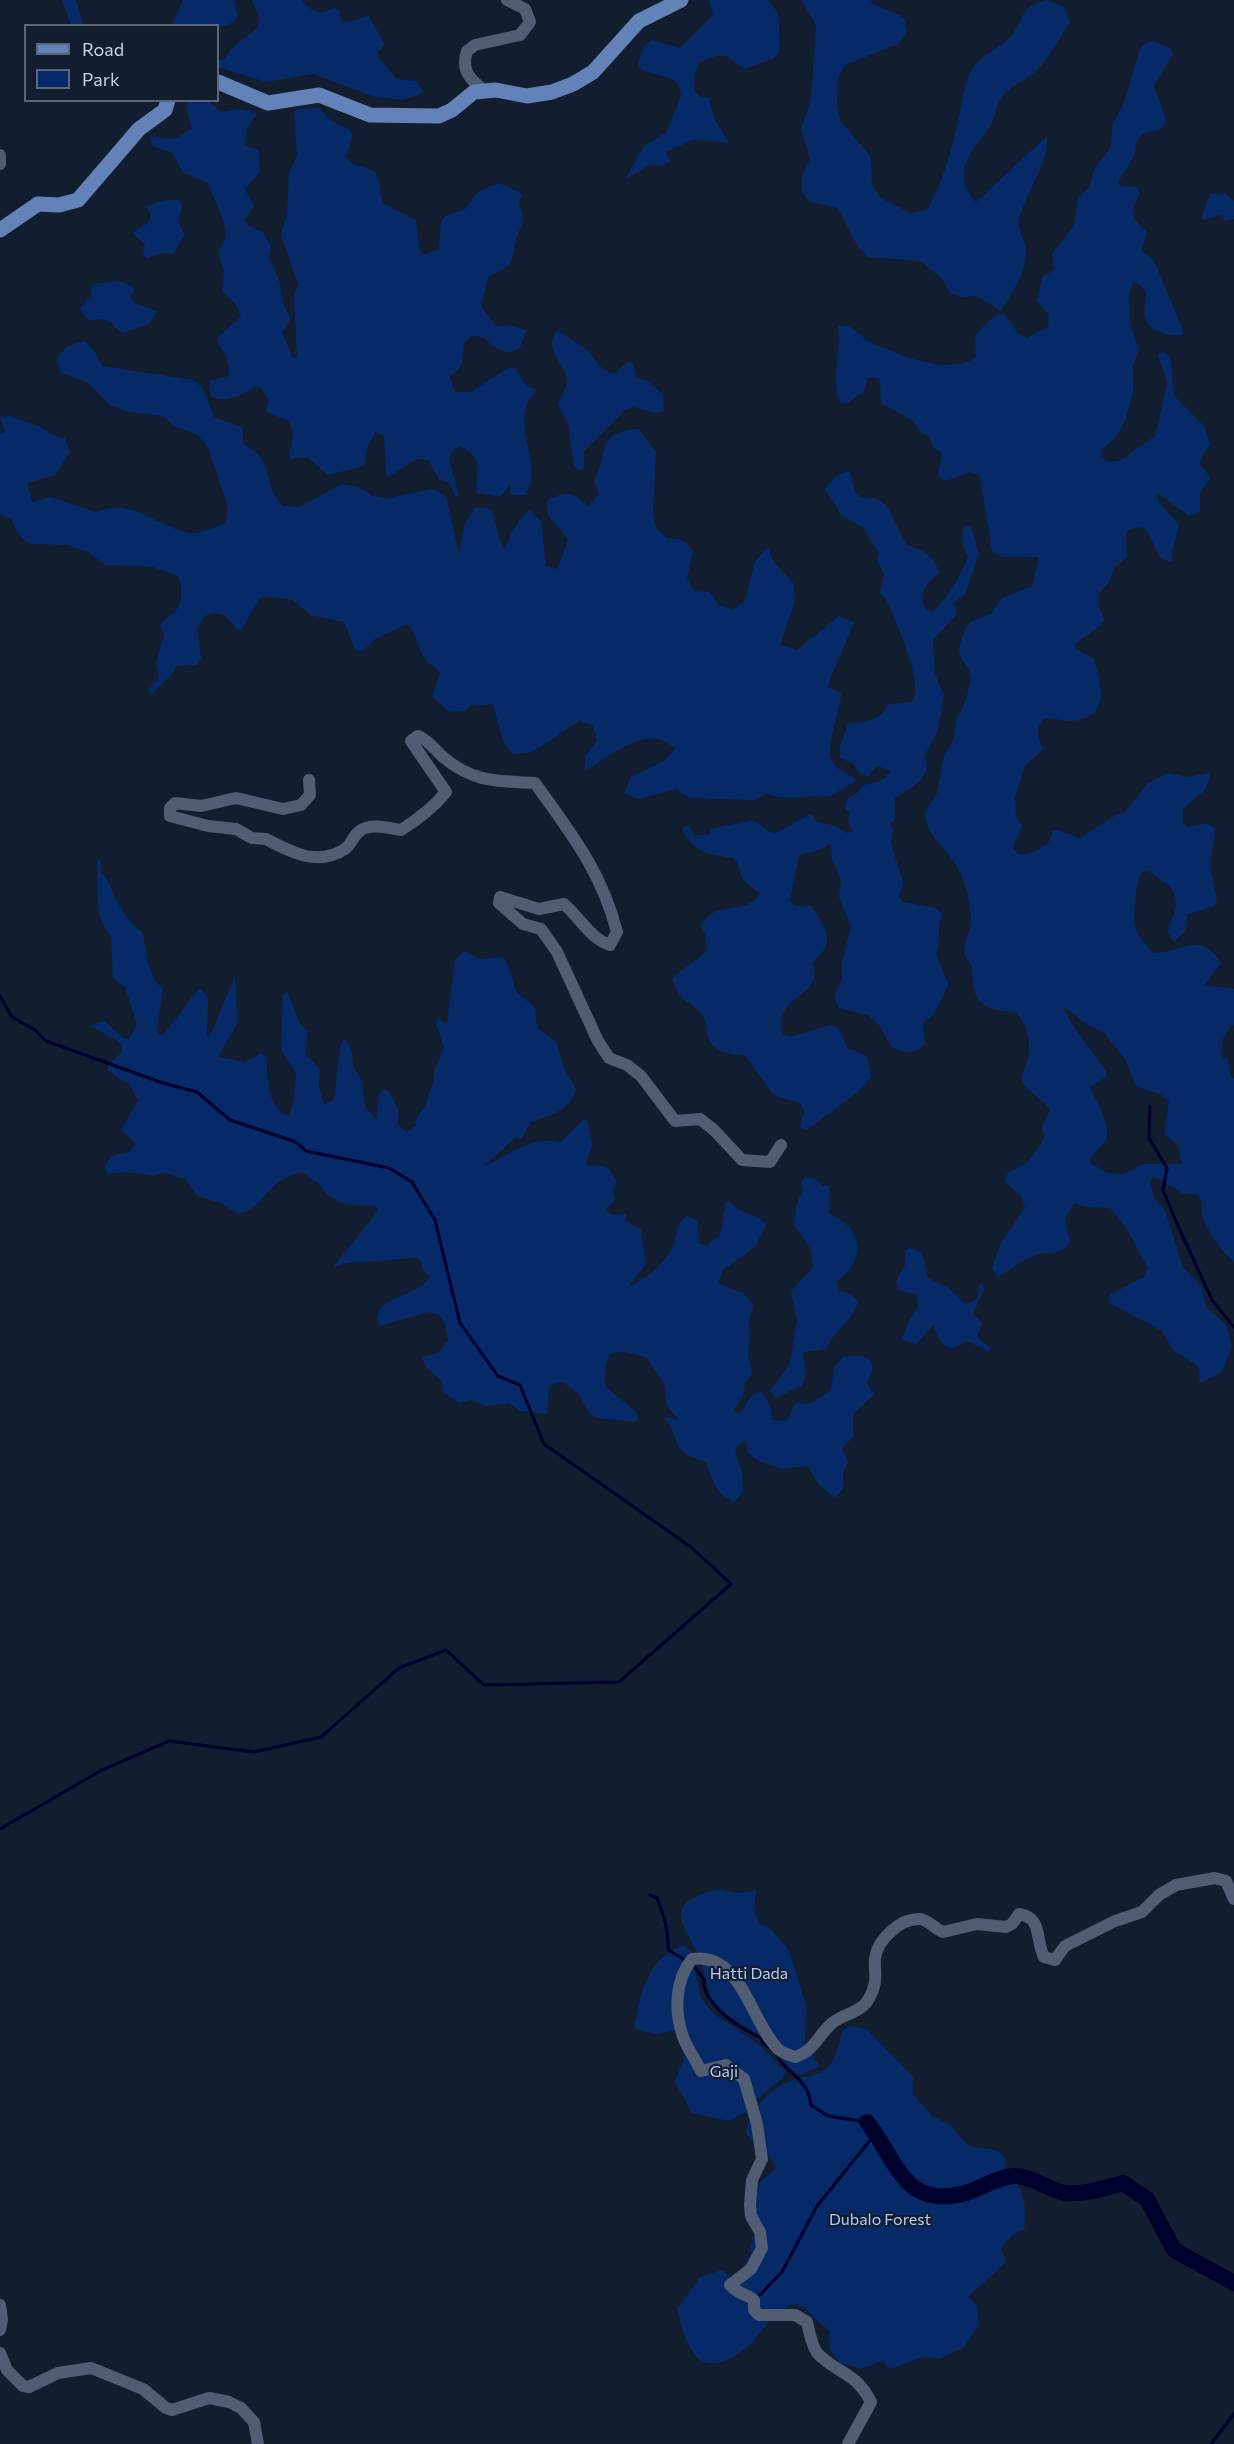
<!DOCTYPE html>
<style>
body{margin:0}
#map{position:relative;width:1234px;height:2444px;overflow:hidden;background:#131d30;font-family:Commissioner,sans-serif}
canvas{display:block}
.legend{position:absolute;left:24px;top:24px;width:195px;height:78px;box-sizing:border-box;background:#131d30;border:2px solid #5d6676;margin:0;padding:8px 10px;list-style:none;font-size:18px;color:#cbd3df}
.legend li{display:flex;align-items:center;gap:12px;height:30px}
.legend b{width:30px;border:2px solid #5d6676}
</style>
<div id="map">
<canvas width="1234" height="2444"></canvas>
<ul class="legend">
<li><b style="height:8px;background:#6282b8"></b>Road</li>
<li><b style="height:16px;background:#062a67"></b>Park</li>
</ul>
</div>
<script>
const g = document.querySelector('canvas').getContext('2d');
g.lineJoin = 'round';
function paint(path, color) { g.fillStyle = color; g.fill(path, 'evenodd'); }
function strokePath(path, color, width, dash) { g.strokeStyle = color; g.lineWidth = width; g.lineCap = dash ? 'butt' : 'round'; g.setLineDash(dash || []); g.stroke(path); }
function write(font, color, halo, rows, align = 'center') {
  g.font = font + ' Commissioner,sans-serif'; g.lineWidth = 4.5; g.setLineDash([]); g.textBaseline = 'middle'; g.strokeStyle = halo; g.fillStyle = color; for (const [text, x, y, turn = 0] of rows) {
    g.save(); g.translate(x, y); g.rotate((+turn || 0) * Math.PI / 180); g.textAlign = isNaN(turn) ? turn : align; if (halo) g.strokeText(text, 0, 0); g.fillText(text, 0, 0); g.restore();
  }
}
paint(new Path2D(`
 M62 0H76L83 25H71Z
 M183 0H234L238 17 234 22 218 28V26L172 25Z
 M252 0H301C313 12 318 16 334 8L339 10 341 20C354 25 357 18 368 15L385 45 378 51V57L397 79 416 81 423 90 421 94 403 100 375 97 313 74 266 82 218 67V61L223 60 234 46 258 28 259 16Z
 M709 0H768L776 10 779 20 780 51 773 59 744 69C725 53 723 52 700 62L695 72 694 91 700 97 709 98 714 118 729 143 695 139 666 152 670 162 660 166 650 164 625 180 644 146 667 132 681 96 679 85 671 78 643 71 638 64 644 46 652 40 680 48 713 15Z
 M801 0H870C877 9 893 10 904 18L907 33 898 44 845 65 838 77 837 104 840 120 871 157 872 186 881 198 911 213 927 210C943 183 952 148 959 118 963 101 963 85 972 69 982 54 999 49 1011 36 1027 18 1016 7 1048 0L1064 7 1070 22C1061 35 1047 62 1036 71 1025 80 1012 85 1002 96 996 104 996 117 990 126 974 149 948 174 976 202L1047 136C1048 166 1026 191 1019 220 1017 232 1026 240 1026 251 1026 274 1012 292 1001 311L977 296 963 297 950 293 943 280 921 261 868 257 858 247 838 208 811 202 802 192V176L810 159 801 129 811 100 816 24Z
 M1152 41 1171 48 1173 54 1154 86 1166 120 1160 130 1144 133 1140 137 1136 143 1135 155 1118 182 1121 186 1137 187 1140 192 1133 208 1134 219C1151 239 1148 223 1142 250L1154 261 1183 330 1182 335C1171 337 1147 331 1145 317 1143 309 1147 301 1146 292L1139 284 1133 283 1129 295 1131 328 1139 349 1133 366V391L1125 422 1116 437 1101 450V456L1110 462 1121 460 1155 436 1167 385C1167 373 1159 366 1158 354L1163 352 1171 358 1174 396 1204 426 1210 444C1191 472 1203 459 1210 479L1200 493V511L1194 515H1188L1156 492 1159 502 1179 525 1172 552V562C1153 560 1156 538 1143 527L1130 529 1126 533 1127 557 1113 569 1110 581 1099 593 1098 604 1104 619 1101 625 1075 644 1076 649 1094 659C1101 685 1112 719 1070 721 1062 721 1054 718 1046 718 1033 729 1039 737 1043 750L1025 765 1015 798 1016 817 1022 826 1013 848 1019 855C1032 854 1053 846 1052 831L1057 830 1080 838 1116 815 1125 812 1147 784 1168 773 1188 777 1209 773 1210 779 1205 790 1183 809V822L1187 827 1207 823 1215 829 1210 866 1217 900 1214 906 1188 914 1185 931 1174 942 1168 933C1168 926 1171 921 1174 915 1182 891 1166 883 1148 871L1143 872C1135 880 1132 918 1136 929 1139 937 1147 946 1153 953 1182 954 1199 929 1221 963L1205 985 1234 989V1025C1223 1032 1219 1046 1223 1058L1228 1059 1231 1077 1234 1078V1262C1222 1252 1208 1233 1203 1218 1200 1210 1205 1203 1198 1195L1182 1193 1153 1176 1150 1181 1154 1198 1165 1210 1183 1268 1202 1287 1206 1307 1226 1325 1232 1347 1221 1373 1200 1383 1198 1366 1173 1350 1162 1331 1110 1303 1109 1298 1111 1294 1144 1277 1148 1268 1126 1228 1110 1208 1085 1207 1075 1203 1065 1218 1070 1242C1060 1257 1049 1250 1036 1255 1022 1260 1010 1270 998 1277L992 1268 1001 1243 1025 1208 1022 1197 1004 1181 1008 1173 1027 1163 1040 1146 1044 1137 1042 1127 1050 1109C1043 1099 1022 1088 1022 1079 1021 1075 1025 1069 1026 1065 1032 1046 1029 1029 1017 1012 980 1010 972 1003 972 966 954 946 973 938 971 915 970 900 963 875 955 863 943 844 926 836 925 812L937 793 944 756 954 739 956 721 966 700 971 679 969 669 961 659 959 648 965 629 972 621 991 614 1002 598 1032 586 1039 557H1002L992 551 980 476 970 472 946 481 938 476 942 453 933 447 930 437 922 433 910 419 881 403 880 379 868 377 864 391 847 404 840 403C830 381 842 349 838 326 853 323 859 336 870 342 896 354 945 375 973 359L976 356 975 336C1014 289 1004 332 1027 338L1048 327 1049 315 1037 301 1042 277 1054 270 1052 254 1074 225 1078 198 1090 187 1094 169 1110 149 1113 123 1123 105 1140 49 1143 45ZM1063 1006 1088 1025 1103 1032 1125 1059 1137 1087 1160 1094 1169 1102 1164 1134 1179 1146 1181 1164H1143L1124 1174 1108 1173 1090 1163C1091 1152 1101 1149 1106 1140 1112 1129 1095 1098 1090 1087L1106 1077V1071L1070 1021Z
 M188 101H208L221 112 237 109 257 113 247 129 245 145 259 150 260 172 245 189 254 206 244 220 247 225 264 233 266 238 271 246 269 257 280 283 283 304 291 319 282 333 293 358 297 357 294 295 298 284 281 235 287 214 289 173 297 155 294 112 298 109 319 108 330 120 350 130 353 135 346 156C352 169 365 164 376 173 382 184 378 194 384 204L416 220 420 251 424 254 439 249 441 221 445 216 464 210 479 191 499 183 519 192 522 196C515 205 522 207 523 217 523 225 518 232 516 240 510 268 515 263 488 277L481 306 497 327 507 325 527 330C524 335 523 342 520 347 510 360 489 345 483 337L472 336 464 343 462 365 450 377 455 392H471L509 367 514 368 526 385 536 390C533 395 528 401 526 407 517 435 544 469 525 495H511L510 485 500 497 477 493C473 471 488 461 460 446L454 449 449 459 459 496 456 497 449 483 439 479 428 460 417 459 389 477 386 472 384 437 376 431 367 448 364 466 328 475 307 457 289 459 293 431 288 421 265 411 269 402 261 387 256 386C244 394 225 405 211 396L209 381 228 376C231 364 225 351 217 343V338L241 317 238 307 222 291 224 271 218 253C219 247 226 242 226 235 226 220 213 198 208 183L182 172 173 153 152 146 150 136 174 139 192 129 186 107Z
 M1210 194H1226L1234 201V219L1224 221 1223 216 1219 215 1205 220 1201 219Z
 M165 200H179L182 206 178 221 185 235 173 254 162 253 146 258 143 254 145 244 132 233 148 223 151 214 146 206Z
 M119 281 133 287 134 292 130 295 134 303 157 311 149 324 123 333C116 331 115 324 108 321 94 315 92 329 80 309L86 300 92 299 91 288 94 284Z
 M558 331C560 332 585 348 586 349 595 358 601 373 615 373L628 362 633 363 636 377 647 381 663 394 664 411 655 413 633 407 625 410 584 451V467L581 471 574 466 568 424 558 405C559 398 566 390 567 383 568 366 540 346 558 331Z
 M85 341 95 352 102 366 194 380 204 390 214 417 243 428V443C280 466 259 480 283 506L299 507 342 484 359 487 372 496 387 498 433 489 446 496 459 554 464 526 475 507 492 509 499 538 505 550C510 533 517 523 529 510L541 521 546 566 558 569 568 539 548 515 547 500C568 490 572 492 588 506L599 494 594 481C610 451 594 432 639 429L656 452 653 513 656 528 667 538 682 540 693 550 687 579 694 591 710 592 718 604 732 610 745 601 755 561 768 547 773 561 794 584 795 600 780 645 797 650 839 616 854 622 827 687 841 693C841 711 823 749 833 763 838 770 850 775 857 780L831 796C809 793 787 803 766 793L755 800 689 798 677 789 638 799 624 793 631 777 664 761 675 749C650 721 610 756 585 771V756L597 741 593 725 579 721 533 752 512 754 503 741 493 704 470 706 465 711 450 712 432 697 440 673C436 666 430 666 425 659 416 648 419 634 407 624L375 639 363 651H356L344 622 310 615 293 600 264 596 258 600 243 627 238 631C228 619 222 608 205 616L197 628 201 658 198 665 176 666 174 672 152 694 148 690 159 678 156 663 164 634 160 626C165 618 172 616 177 609 183 601 182 585 178 576L153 567 105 565 88 552 68 545 30 544 18 534 12 520 0 514V434L5 432 0 417 11 415C23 423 27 421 38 426 50 431 49 436 65 438L70 452 55 475 27 483 32 502 51 497 96 512C134 497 155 527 190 533 200 535 217 526 226 523L228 507 208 448 198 435 174 426 163 416 124 411 109 404 88 383 60 372 57 358 68 346Z
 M850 471 855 493 861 498C892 493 893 525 907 545 922 550 935 556 939 573 926 585 917 592 926 610L934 611C949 595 960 577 968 557L962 543 963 528 971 526 979 554 965 594 954 602 957 614 933 640 935 674 944 695 938 730 924 757C935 777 910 789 895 798V820L890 824 893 830 891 843 903 883 899 896 902 902 936 908 942 914C937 928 941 940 936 955L949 985 934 1014 923 1023 925 1044C915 1054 904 1054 891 1047L880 1026 869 1016 839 1008 835 1001 836 993 842 979V963L851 927 839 897 841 880 832 860 831 844 819 850 799 855 790 901 795 906H812C827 931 837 942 812 963 813 967 815 973 814 978 812 997 774 998 783 1034L790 1037 831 1025 838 1028 848 1048 867 1056 871 1077 858 1092 807 1130 800 1127 804 1111 801 1103 778 1097 772 1093 745 1055C730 1055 711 1052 707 1033 706 1027 707 1020 702 1015 690 999 680 1004 672 979 683 967 697 962 707 950L705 934 701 926C713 899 745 917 760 894L742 879 738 864 733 858 705 853 693 845 682 830 685 826 690 827 694 836 711 834 710 829 753 820 770 832 776 833 811 814 817 822 833 825 847 833 853 831 848 822 850 811 845 809 847 799 857 793 863 785C874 783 886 782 890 770L877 766 867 777 858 772 854 764 840 758V747L848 724C867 721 880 722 888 704L912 702C926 686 894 618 886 599L880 594 884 573 877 561 879 553 862 527 842 516 825 489C831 479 839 472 850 471Z
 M97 858 101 861V872L108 880 115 899 131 923 143 933 148 964 155 981 163 989 157 1031 160 1035 165 1033 199 988 208 997 207 1037 211 1034 235 976 238 1022 218 1057 245 1062 262 1053 266 1056C268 1076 266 1109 289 1116L294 1100 296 1073 281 1050 283 996 287 991 300 1024 308 1031 305 1054 320 1069 319 1087 324 1105 334 1099 341 1043 344 1038 352 1051 353 1066 362 1081 365 1106 376 1120 379 1094 384 1089 389 1091 398 1109V1125L407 1132 417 1125 415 1123C417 1115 422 1112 425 1106 430 1099 427 1092 434 1083V1071L444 1047 436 1023 438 1019 447 1024 455 959 465 951 479 959 502 957 507 962 516 991 535 1008 537 1028 556 1042 565 1071 576 1089C572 1110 549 1116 531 1122L521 1139 515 1138 484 1166C510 1155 530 1136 560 1142L583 1120 587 1119 592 1146 586 1163 588 1166C607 1164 606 1165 617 1181L613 1190 615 1200 605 1210 612 1215 626 1214V1222L641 1229 646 1264 631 1283V1286C647 1278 667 1262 674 1244 678 1232 675 1224 688 1216L697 1221 699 1243 706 1246 720 1235 726 1202H730C744 1217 757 1212 766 1225L755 1247 723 1270 718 1283 744 1294 754 1306 748 1323 750 1333 748 1351 752 1374 745 1383 743 1397 733 1410 739 1414C747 1407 748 1394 761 1391L771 1407 772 1420 787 1421 795 1403 810 1404 831 1390 834 1367 843 1357C857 1355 869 1352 873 1369L867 1383 874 1395 853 1414V1437L842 1448 848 1462 843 1474 844 1488 835 1498 818 1484 808 1466 782 1469 759 1461 748 1453 746 1440 737 1446 735 1453 742 1472 743 1492 734 1502C716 1495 712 1479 706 1462 664 1449 684 1437 663 1417L679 1420 667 1406 664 1383 646 1357 625 1352 611 1353C606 1361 603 1377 605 1386L637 1413 638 1422 596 1418 589 1413 579 1394 563 1382 550 1385 547 1414 520 1411 509 1403 485 1406 472 1400 459 1403 443 1392C444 1373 426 1376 422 1357L438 1353 448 1340 445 1324 439 1315 428 1312 380 1326 377 1322C375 1295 419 1297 430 1277L423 1270 420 1260 415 1258 348 1263 333 1267 377 1212V1207L342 1203 328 1195 318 1183 302 1172C265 1180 268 1206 238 1214L221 1203 197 1196 186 1180 165 1172 154 1176 126 1172 107 1174 105 1165 111 1156 129 1152 136 1144 121 1130 138 1101 131 1086 107 1070 108 1065 122 1052 120 1043C110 1035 100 1033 90 1025L105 1021 124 1039H129L137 1024 125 987 113 978 111 937 102 923 98 908Z
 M805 1177 816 1179 823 1186H830L829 1214C850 1221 865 1242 853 1264 849 1271 842 1277 836 1282L840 1291 850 1294 858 1301C854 1321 834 1329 827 1348 818 1352 811 1349 803 1353L806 1375 802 1385 776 1398 770 1391 789 1365 797 1321 791 1291 813 1268 811 1250 794 1225 796 1205 803 1190 801 1183Z
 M909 1248 922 1252 928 1278 950 1289 966 1305 978 1297 979 1286 982 1283 985 1287 973 1314 982 1323 977 1338 992 1348 987 1351 967 1341 953 1349C940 1347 936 1335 934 1324L916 1344 902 1340 910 1319 918 1307 916 1294 900 1291 896 1282 905 1265V1251Z
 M716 1889 741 1893 756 1891 754 1911 760 1924 772 1930 789 1951 806 2005 805 2044 820 2066 801 2075 792 2071 761 2038 712 2004C708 1991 706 1976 701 1963 690 1927 655 1907 716 1889Z
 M684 1946 691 1951 701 1998 713 2013 757 2043 785 2071 782 2079 760 2096 748 2111 729 2121 692 2113 675 2082 687 2049 681 2029 657 2034 634 2029C640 1996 647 1956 684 1946Z
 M850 2026 867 2029C883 2047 898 2060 913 2077V2094L932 2116 952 2126 961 2139 971 2147 991 2149 1001 2153 1006 2159 1005 2176C1010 2181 1018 2184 1020 2189 1025 2199 1027 2219 1024 2229L1012 2235 1001 2248 1006 2262 968 2297 977 2305 979 2325 964 2347 940 2359 924 2357 890 2369 882 2361 861 2369 839 2362 830 2349 829 2331 804 2307 793 2304C770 2313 763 2334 746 2348 699 2384 688 2352 677 2309L700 2277 722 2270 730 2278 738 2274 752 2253 750 2248 756 2229 754 2188 776 2168C771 2152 755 2148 746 2133 749 2111 767 2091 788 2082 802 2076 820 2077 830 2065 837 2057 839 2040 843 2030Z`), '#062a67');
strokePath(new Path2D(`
 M0 996 12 1017 35 1030 46 1041 163 1083 197 1092 230 1120 296 1142 306 1151 389 1168 412 1182 435 1220 460 1323 498 1376 520 1385 544 1444 691 1547 731 1584 619 1682 484 1685 446 1650 399 1668 321 1737 254 1752 169 1741 102 1770 0 1829
 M1150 1106 1149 1138 1167 1168 1163 1190 1178 1226 1212 1300 1234 1327
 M650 1895 657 1898C664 1916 669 1931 668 1950L685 1960
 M693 1965 705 1981 703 1984C711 2011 739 2027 761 2038L762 2042 776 2052C781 2068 799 2075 807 2090 809 2094 810 2100 811 2105L828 2116 867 2122
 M756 2299 782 2272 817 2206 876 2133
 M1211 2444 1234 2414`), '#00002c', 3);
strokePath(new Path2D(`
 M867 2122C898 2161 904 2212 969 2192 983 2187 1002 2175 1017 2176 1034 2177 1048 2190 1065 2193 1085 2195 1104 2188 1123 2183L1147 2199 1174 2250 1234 2283`), '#00002c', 16);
strokePath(new Path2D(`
 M484 90C469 79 461 70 467 51L475 45 520 35 530 22 525 9 507 0
 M0 155V164
 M309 780 310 795 301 805 283 809 236 798 201 806 175 803 170 808V816L208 826 236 829 252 838 266 839C291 852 317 867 345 849 352 844 353 835 360 831 370 823 389 828 401 830 417 820 434 807 446 792L411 741 418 736C430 741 434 749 443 757 474 783 497 781 535 783 571 834 601 870 617 932L610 945C590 938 581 919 564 904L539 909 500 897 499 903 523 924 541 929 557 952 598 1041 609 1058 627 1065 641 1076 675 1121 700 1119 714 1130 742 1160 770 1162 781 1145
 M0 2305 2 2319 0 2330
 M0 2353 7 2370 23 2386 29 2387 58 2373 91 2368 143 2389 166 2408 172 2410 209 2398 229 2402 241 2408 254 2422 258 2444
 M848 2444 871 2402C856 2372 838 2374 818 2354 812 2347 809 2331 807 2322L795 2315H759L754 2310V2300C745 2293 739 2295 730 2285L751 2269 762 2248 760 2232 751 2216 750 2205 752 2180 762 2159 757 2124 744 2079 726 2065 701 2071C696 2060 687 2048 683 2037 674 2011 675 1980 692 1959 742 1952 750 2021 778 2049 782 2053 789 2055 795 2057 814 2051 817 2037 831 2024 840 2016 853 2014 863 2006 867 2003 873 1992 874 1986 877 1978 874 1968 875 1959 877 1940 900 1918 920 1919 926 1919 936 1929 943 1932L977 1924 1006 1927 1012 1924 1019 1914C1043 1918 1035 1939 1044 1957L1055 1960 1065 1946 1115 1921 1142 1912 1159 1895 1176 1885 1215 1878 1226 1881 1234 1899`), '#505d72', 12);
strokePath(new Path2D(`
 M218 82 268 103 319 95 370 115 439 116 452 110 474 92 496 90 527 96 552 92 573 84 593 72 639 21 681 0
 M0 230 38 204 59 205 78 200 139 129 165 110 168 100`), '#6282b8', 15);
write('16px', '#b4ccf4', '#131d30', [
 ["Hatti Dada",749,1974],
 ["Gaji",724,2072],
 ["Dubalo Forest",880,2220]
]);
</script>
